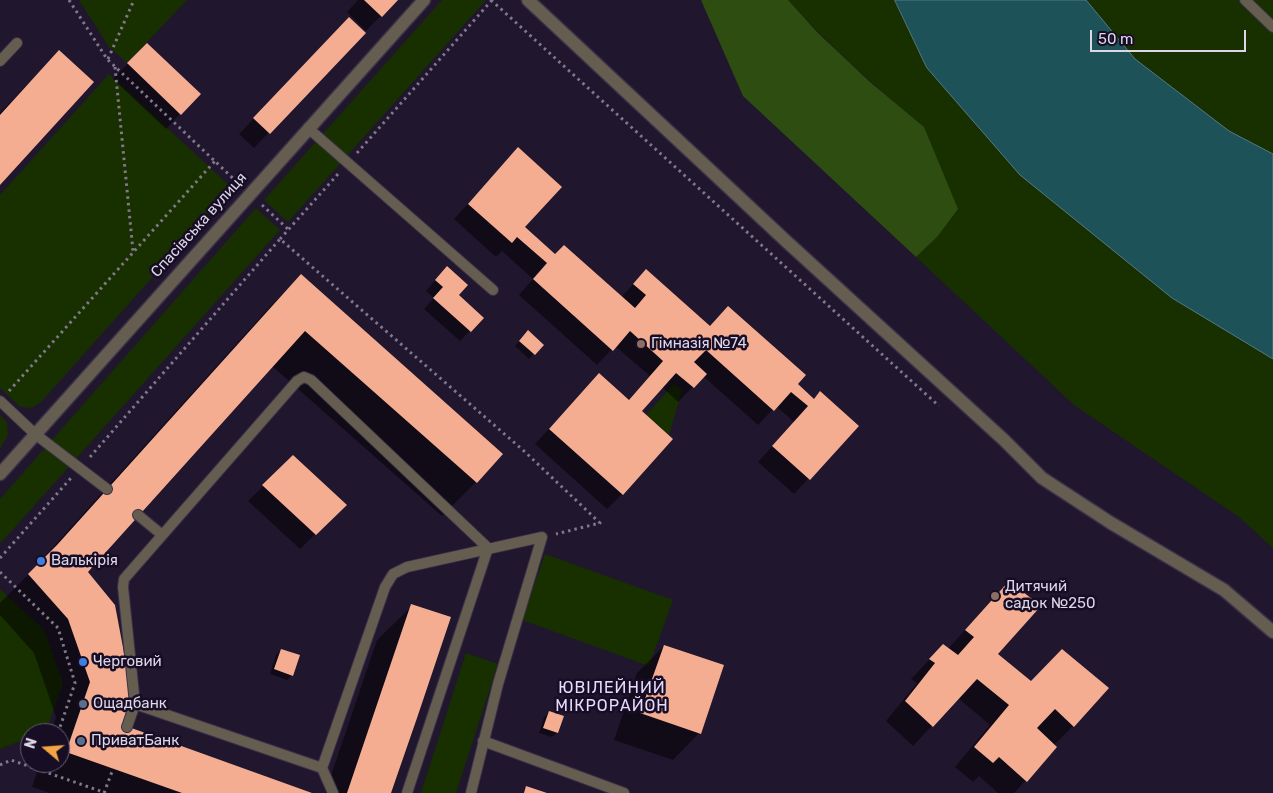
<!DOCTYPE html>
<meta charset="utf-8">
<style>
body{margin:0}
#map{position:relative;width:1273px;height:793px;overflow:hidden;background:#20162e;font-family:Rubik,sans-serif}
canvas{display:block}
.north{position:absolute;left:20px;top:723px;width:50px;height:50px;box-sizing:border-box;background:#170d24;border:1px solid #665d72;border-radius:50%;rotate:288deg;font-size:14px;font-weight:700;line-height:20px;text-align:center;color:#dcd6e7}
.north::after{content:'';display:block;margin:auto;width:18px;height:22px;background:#f2a542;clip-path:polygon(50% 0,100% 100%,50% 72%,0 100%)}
.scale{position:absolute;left:1090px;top:30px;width:156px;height:22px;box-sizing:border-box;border:2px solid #dcd6e7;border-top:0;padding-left:6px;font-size:15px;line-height:18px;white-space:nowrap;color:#dcd6e7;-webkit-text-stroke:4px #170d24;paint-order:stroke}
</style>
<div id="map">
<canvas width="1273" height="793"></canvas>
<div class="north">N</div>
<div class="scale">50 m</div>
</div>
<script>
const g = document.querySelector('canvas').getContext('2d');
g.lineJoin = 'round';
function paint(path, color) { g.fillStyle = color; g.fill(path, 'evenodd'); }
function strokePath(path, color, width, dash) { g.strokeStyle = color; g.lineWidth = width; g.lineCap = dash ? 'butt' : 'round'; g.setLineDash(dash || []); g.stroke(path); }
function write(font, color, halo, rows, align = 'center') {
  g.font = font + ' Rubik,sans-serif'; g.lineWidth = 5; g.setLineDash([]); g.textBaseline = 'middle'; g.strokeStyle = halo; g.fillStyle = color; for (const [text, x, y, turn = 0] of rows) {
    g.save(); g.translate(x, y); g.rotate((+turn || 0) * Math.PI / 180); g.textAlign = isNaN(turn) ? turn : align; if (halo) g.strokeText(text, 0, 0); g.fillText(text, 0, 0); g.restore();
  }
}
paint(new Path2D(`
 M79 0H187L127 63 109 47Z
 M442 0H486L288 222 264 200Z
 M788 0H895L927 68 1020 175 1172 298 1273 359V548L1239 517 1074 405 916 257 937 237 924 127C876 87 830 47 788 0Z
 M1086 0H1273V154L1229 131 1135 59Z
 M109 74 232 188 42 401 32 408 20 407 0 388V195Z
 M256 208 280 230 0 544V499Z
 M674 384 682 390 669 435 646 415Z
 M0 415 7 422 8 435 0 449Z
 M545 554 673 600 649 666 522 620Z
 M0 589 44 630 63 683 46 731 30 733V737L0 749Z
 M466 653 498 664 456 793H421Z`), '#183000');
paint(new Path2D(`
 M701 0H788L818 33 870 82 924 127 958 209 937 237 916 257 743 96Z`), '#2e4d11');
const water = new Path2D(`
 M895 0H1086L1135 59 1229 131 1273 154V359L1172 298 1020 175 927 68Z`);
paint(water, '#1d5259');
strokePath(water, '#567a84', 1);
paint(new Path2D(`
 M358 0H396L366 31 347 12Z
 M364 33 254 148 239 134 335 34Z
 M147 44 180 114 166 129 113 79Z
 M59 51 0 183V113Z
 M518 149 524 228 555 255 621 297 646 271 709 327 796 384 814 400 857 426 794 494 758 462 794 422 776 406 758 425 703 376 678 402 662 387 640 411 622 494 607 509 535 444 599 374 628 401 650 376 615 346 597 365 519 295 533 279 502 251 496 257 454 219Z
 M301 275 476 482 442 516 272 366 86 572 121 726 309 793H50L32 787 40 763H60V733H51L56 717 34 653 0 615V603L28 575 267 310Z
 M437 278 482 318 460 341 424 309 434 298 426 291Z
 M524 336 542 345 529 359 515 346Z
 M293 457 345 505 300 549 248 501Z
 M990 602 996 654 1031 682 1073 726 1054 745 1056 747 1014 793H998L979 776 973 782 955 767 990 725 958 698 913 746 886 721 917 683 911 679 943 645 948 649Z
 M412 606 390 793H325L377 640Z
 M664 646 699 733 673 760 614 740 637 673Z
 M281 650 292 675 287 680 270 674 276 655Z
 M549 712 562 716 557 733 552 737 539 733 544 717Z`), '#0007');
paint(new Path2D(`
 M364 0H398L382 17Z
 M349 17 366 33 270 134 253 118Z
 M147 43 201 94 181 115 127 63Z
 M59 50 94 82 0 185V115Z
 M518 147 562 187 525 227 555 254 564 245 635 308 646 295 633 284 646 269 710 326 728 306 806 375 798 384 814 399 820 391 859 426 810 480 772 446 808 406 791 392 774 411 706 350 694 362 707 374 694 388 676 373 642 411 673 439 623 495 549 429 599 373 629 400 663 361 630 331 613 351 533 279 547 263 517 237 512 243 468 204Z
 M447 266 468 285 459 295 484 318 471 332 433 298 443 287 435 280Z
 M301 274 503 454 477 483 305 331 88 572 115 605 131 690 123 725 312 793H182L66 752 90 682 68 619 28 574 57 545Z
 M528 330 544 345 535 355 519 341Z
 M293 455 347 505 316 535 262 485Z
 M1009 581 1041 606 998 654 1031 681 1062 649 1109 688 1074 727 1055 709 1037 728 1057 747 1027 782 999 757 993 763 974 747 1009 705 977 679 933 727 905 701 935 663 929 659 943 644 958 655 974 637 965 630Z
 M411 604 451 617 417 718 391 793H347Z
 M664 645 724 665 701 734 640 713Z
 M281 649 300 655 293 676 274 669Z
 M549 711 564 716 558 733 543 728Z
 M526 786 547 793H524Z`), '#f5ad92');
const lane = new Path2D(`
 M1245 0 1273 27
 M0 61 17 43
 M308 128 493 290
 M0 401 35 434 107 489
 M138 515 161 534
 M127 727 135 704
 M483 741 624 793
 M322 768 333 793
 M407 793 488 548
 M471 793 498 684 542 537 407 567 393 574 385 587 322 768 135 704 123 587 124 579 297 381 304 377 311 380 488 548`);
const street = new Path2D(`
 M528 0 786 241 1004 440 1042 478 1111 523 1224 590 1273 632
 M0 474 424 0`);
strokePath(lane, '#3a3148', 12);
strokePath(street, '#3a3148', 15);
strokePath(new Path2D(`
 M69 0 107 59 239 184
 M491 0 939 406
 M108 59 134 0
 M115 67 133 251
 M357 153 492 0
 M262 205 289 230
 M280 239 338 174
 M9 391 215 161
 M90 457 280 239 524 451 600 523 556 534
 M0 558 71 478
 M0 572 58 628 75 683 58 733
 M0 765 11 760 106 793
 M45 772 48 763
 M104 793 113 769`), '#80788c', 3, [2.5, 4]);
strokePath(lane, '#665d51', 10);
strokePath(street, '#665d51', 12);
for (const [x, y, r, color] of [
 [641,344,5,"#8d6e63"],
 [41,561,5,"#3f7fe0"],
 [995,596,5,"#8d6e63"],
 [83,662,5,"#3f7fe0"],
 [83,704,5,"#5c6f8a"],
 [81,741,5,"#5c6f8a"]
]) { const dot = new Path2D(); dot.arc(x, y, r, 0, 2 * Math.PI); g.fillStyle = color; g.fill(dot); strokePath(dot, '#170d24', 2); }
write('15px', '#dcd6e7', '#170d24', [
 ["Спасівська вулиця",199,225,-48]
]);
write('15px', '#dcd6e7', '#170d24', [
 ["Гімназія №74",651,344],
 ["Валькірія",51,561],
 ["Дитячий",1005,587],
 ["садок №250",1005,604],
 ["Черговий",93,662],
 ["Ощадбанк",93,704],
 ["ПриватБанк",91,741]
], 'left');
g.letterSpacing = '1px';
write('16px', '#e7dbfd', '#170d24', [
 ["ЮВІЛЕЙНИЙ",612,688],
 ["МІКРОРАЙОН",612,706]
]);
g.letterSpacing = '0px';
</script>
